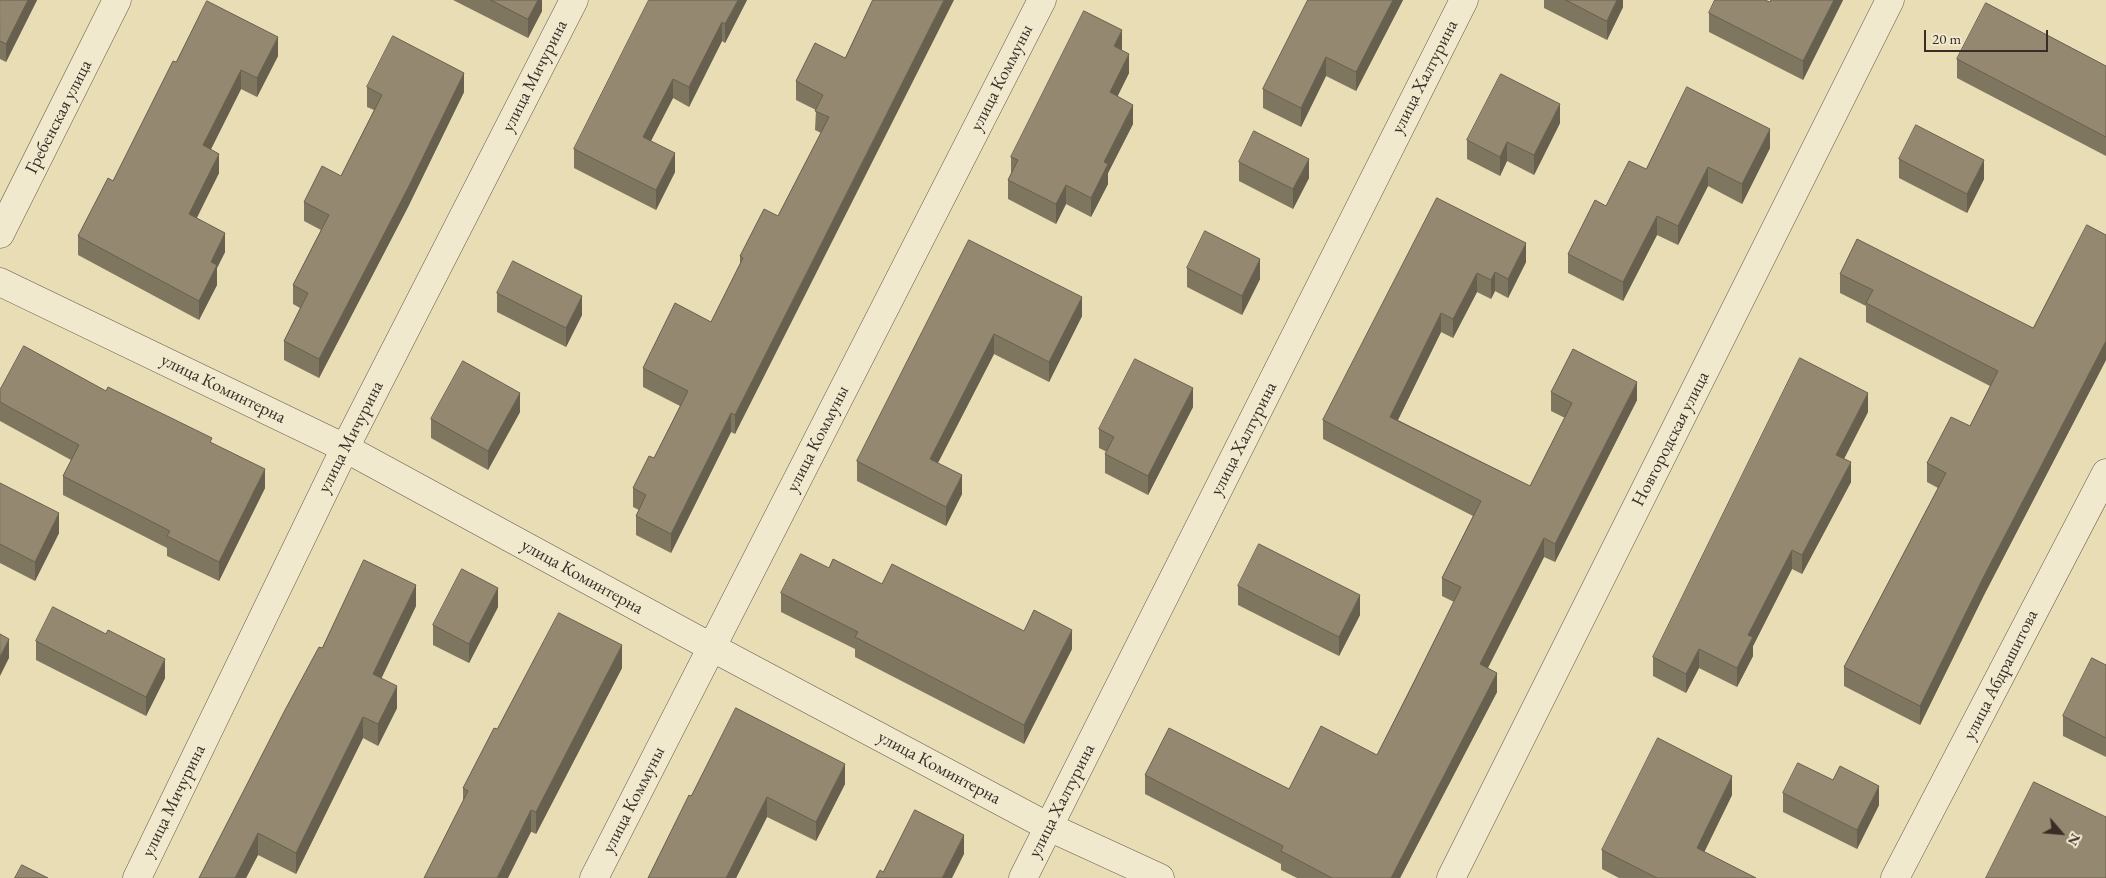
<!DOCTYPE html>
<meta charset="utf-8">
<style>
body{margin:0}
#map{position:relative;width:2106px;height:878px;overflow:hidden;background:#e8ddb4;font-family:"EB Garamond",serif}
canvas{display:block}
.north{position:absolute;left:2036px;top:808px;width:50px;height:50px;-webkit-text-stroke:4px #f0e9ce;paint-order:stroke;rotate:117deg;font-size:14px;font-weight:700;line-height:20px;text-align:center;color:#3a2d27}
.north::after{content:'';display:block;margin:auto;width:18px;height:22px;background:#3a2d27;clip-path:polygon(50% 0,100% 100%,50% 72%,0 100%)}
.scale{position:absolute;left:1924px;top:30px;width:124px;height:22px;box-sizing:border-box;border:2px solid #3a2d27;border-top:0;padding-left:6px;font-size:15px;line-height:18px;white-space:nowrap;color:#3a2d27;-webkit-text-stroke:4px #f0e9ce;paint-order:stroke}
</style>
<div id="map">
<canvas width="2106" height="878"></canvas>
<div class="north">N</div>
<div class="scale">20 m</div>
</div>
<script>
const g = document.querySelector('canvas').getContext('2d');
g.lineJoin = 'round';
function strokePath(path, color, width, dash) { g.strokeStyle = color; g.lineWidth = width; g.lineCap = dash ? 'butt' : 'round'; g.setLineDash(dash || []); g.stroke(path); }
function paint(path, color) { g.fillStyle = color; g.fill(path, 'evenodd'); }
function write(font, color, halo, rows, align = 'center') {
  g.font = font + ' "EB Garamond",serif'; g.lineWidth = 4.5; g.setLineDash([]); g.textBaseline = 'middle'; g.strokeStyle = halo; g.fillStyle = color; for (const [text, x, y, turn = 0] of rows) {
    g.save(); g.translate(x, y); g.rotate((+turn || 0) * Math.PI / 180); g.textAlign = isNaN(turn) ? turn : align; if (halo) g.strokeText(text, 0, 0); g.fillText(text, 0, 0); g.restore();
  }
}
const minor = new Path2D(`
 M0 234 117 0
 M0 282 345 448 711 647 1049 827 1160 878
 M137 878 345 448 574 0
 M594 878 1042 0
 M1023 878 1464 0
 M1451 878 1890 0
 M1895 878 2106 473`);
strokePath(minor, '#66594a', 29);
strokePath(minor, '#f0e9ce', 28);
paint(new Path2D(`
 M0 0H37L6 62 0 59Z
 M453 0H542V11L528 38Z
 M747 0 725 43 722 41 689 107 673 98 651 141 675 172 656 210 574 168V149Z
 M873 0 735 434 731 432 671 553 636 535V516L639 510 633 507V488L654 458 680 406 643 387V368L711 322 740 264V256L778 216 821 133 815 130 816 110 796 100V81L845 58Z
 M1308 0H1403L1356 91 1326 76 1301 127 1263 108V89Z
 M1544 0H1623V7L1607 40 1544 8Z
 M1771 0H1843L1803 80 1709 32V13L1770 2Z
 M1122 49V50L1129 73 1117 96 1133 124 1108 173V184L1091 217 1066 204 1056 224 1008 199V180L1011 174V157Z
 M278 56 257 97 241 89 211 149 219 173 196 218 225 252 217 268V285L199 320 78 255V236L113 181 176 62Z
 M1957 59 2106 66V156L1957 78Z
 M367 87 464 92 408 207 319 378 284 360V341L300 308 293 304V285L321 230 304 221V202L341 176 374 110 367 107Z
 M1560 123 1534 175 1507 161 1500 176 1467 159V140Z
 M1770 148 1742 204 1708 186 1678 245 1657 235 1623 301 1568 273V254L1646 169Z
 M1899 159 1984 179 1967 213 1899 178Z
 M1239 162 1309 178 1293 209 1239 181Z
 M1437 198 1526 262 1508 298 1495 291 1491 299 1477 292 1453 338 1441 332 1398 420 1530 486 1565 418 1551 411V392L1637 400 1555 562 1544 557 1488 668 1497 692 1400 878H1297L1281 870V864L1145 794V775L1289 789 1377 755 1454 602 1442 596V578L1473 516 1323 439V420Z
 M2106 235V360L1984 595 1920 725 1844 686V667L1938 488 1927 482V463L1970 426 1990 386 1866 322V306L1840 293V274L2033 328Z
 M969 240 1082 316 1049 382 994 354 938 463 962 494 946 526 857 481V461Z
 M1187 268 1260 279 1242 315 1187 287Z
 M497 293 582 315 566 347 497 312Z
 M0 390 106 391 212 443 265 488 219 581 167 556V548L63 495V476L71 460 0 421Z
 M1193 407 1148 495 1105 473V454L1107 452 1099 448V429Z
 M520 412 488 470 431 438V419Z
 M1868 412 1844 459 1851 482 1802 574 1792 569 1753 646V656L1737 687 1699 668 1686 693 1653 676V657Z
 M0 483 59 533 35 581 0 563Z
 M829 568 882 584 1072 649 1024 744 855 657V649L781 612V593Z
 M1238 586 1360 615 1339 656 1238 605Z
 M416 606 381 678 397 708 378 746 363 738 296 874 258 855 246 878H199L322 648Z
 M498 607 469 663 433 645V625Z
 M106 634 165 678 146 716 36 660V641Z
 M2106 665V757L2063 736V716Z
 M622 668 536 834 463 800V788L497 729Z
 M1833 780 1879 805 1857 849 1783 812V793Z
 M845 784 816 841 767 817 736 878H648L691 796Z
 M1732 795 1704 852 1756 878H1619L1602 869V850Z`), '#7f7660');
paint(new Path2D(`
 M28 0H37L6 62V44Z
 M538 0H542V11L528 38V19Z
 M738 0H747L725 43V24Z
 M944 0H954L735 434V415Z
 M1393 0H1403L1356 91V72Z
 M1617 0H1623V7L1607 40V21Z
 M1834 0H1843L1803 80V61Z
 M722 22V41L689 107V87Z
 M1122 30V49L1114 66V46Z
 M278 37V56L257 97V78Z
 M1129 54V73L1110 112V92Z
 M1326 57V76L1301 127V108Z
 M241 70V89L203 165V145Z
 M464 73V92L408 207 319 378V359Z
 M673 79V98L643 156V137Z
 M1560 104V123L1534 175V155Z
 M1133 105V124L1108 173V184L1091 217V198L1104 162Z
 M1770 129V148L1742 204V184Z
 M1507 142V161L1500 176V157Z
 M675 153V172L656 210V190Z
 M219 154V173L189 234V214Z
 M1309 159V178L1293 209V189Z
 M1984 160V179L1967 213V194Z
 M1708 167V186L1678 245V226Z
 M1066 185V204L1056 224V204Z
 M1657 216V235L1623 301V282Z
 M225 233V252L217 268V285L199 320V301L211 262Z
 M1526 243V262L1508 298V279Z
 M1260 259V279L1242 315V296Z
 M1495 272V291L1491 299V280Z
 M1477 273V292L1453 338V319Z
 M582 296V315L566 347V328Z
 M1082 297V316L1049 382V362Z
 M1441 313V332L1390 436V417Z
 M994 334V354L930 478V459Z
 M2106 341V360L1984 595 1920 725V706L1984 576Z
 M1637 382V400L1555 562V544Z
 M1193 388V407L1148 495V476Z
 M520 393V412L488 470V451Z
 M1868 393V412L1836 474V455Z
 M731 413V432L671 553V534Z
 M1851 462V482L1802 574V555Z
 M265 469V488L219 581V562Z
 M962 475V494L946 526V507Z
 M59 513V533L35 581V562Z
 M1544 538V557L1480 683V664Z
 M1792 550V569L1753 646V656L1737 687V668L1748 635Z
 M416 585V606L373 696V674Z
 M498 588V607L469 663V644Z
 M1360 595V615L1339 656V637Z
 M1072 630V649L1024 744V725Z
 M9 639V658L0 676V657Z
 M622 645V668L536 834V812Z
 M1699 649V668L1686 693V674Z
 M165 659V678L146 716V697Z
 M1497 673V692L1400 878H1391Z
 M397 686V708L378 746V724Z
 M363 717V738L296 874V853Z
 M845 764V784L816 841V822Z
 M1732 776V795L1697 867V848Z
 M1879 786V805L1857 849V830Z
 M767 797V817L736 878H726Z
 M531 810V832L508 878H497Z
 M258 833V855L246 878H235Z
 M964 835V854L952 878H942Z`), '#68604e');
const building = new Path2D(`
 M0 0H28L6 44 0 41Z
 M491 0H538L528 19Z
 M649 0H738L725 24 722 22 689 87 673 79 643 137 675 153 656 190 574 149Z
 M873 0H944L735 415 731 413 671 534 636 516 646 495 633 488 649 456 654 458 688 391 643 368 675 303 711 322 743 258 740 256 764 209 778 216 829 117 815 111 823 95 796 81 815 43 845 58Z
 M1308 0H1393L1356 72 1326 57 1301 108 1263 89Z
 M1566 0H1617L1607 21Z
 M1715 0H1765L1770 2 1771 0H1834L1803 61 1709 13Z
 M207 1 278 37 257 78 241 70 203 145 219 154 189 214 225 233 211 262 217 265 199 301 78 236 108 178 113 181 173 61 176 62Z
 M1986 3 2106 66V137L1957 59Z
 M1084 11 1122 30 1114 46 1129 54 1110 92 1133 105 1104 162 1108 164 1091 198 1066 185 1056 204 1008 180 1018 160 1011 157Z
 M393 36 464 73 408 188 319 359 284 341 308 293 293 285 329 215 304 202 322 166 341 176 382 95 367 87Z
 M1501 74 1560 104 1534 155 1507 142 1500 157 1467 140Z
 M1687 87 1770 129 1742 184 1708 167 1678 226 1657 216 1623 282 1568 254 1595 200 1606 206 1629 161 1646 169Z
 M1916 125 1984 160 1967 194 1899 159Z
 M1254 131 1309 159 1293 189 1239 162Z
 M1437 198 1526 243 1508 279 1495 272 1491 280 1477 273 1453 319 1441 313 1390 417 1530 486 1572 403 1551 392 1573 349 1637 382 1555 544 1544 538 1480 664 1497 673 1391 878H1332L1281 851 1283 846 1145 775 1169 728 1289 789 1321 726 1377 755 1413 684 1461 587 1442 578 1481 501 1323 420Z
 M2087 225 2106 235V341L1984 576 1920 706 1844 667 1946 473 1927 463 1951 417 1970 426 1998 371 1866 303 1873 290 1840 274 1857 239 2033 328Z
 M1205 231 1260 259 1242 296 1187 268Z
 M969 240 1082 297 1049 362 994 334 930 459 962 475 946 507 857 461Z
 M513 261 582 296 566 328 497 293Z
 M24 346 106 391 108 387 212 438 210 442 265 469 219 562 167 536 170 531 63 476 79 445 0 402V390Z
 M1800 358 1868 393 1836 455 1851 462 1802 555 1792 550 1748 635 1753 637 1737 668 1699 649 1686 674 1653 657Z
 M1135 359 1193 388 1148 476 1105 454 1114 437 1099 429Z
 M463 361 520 393 488 451 431 419Z
 M0 483 59 513 35 562 0 544Z
 M1259 544 1360 595 1339 637 1238 586Z
 M801 554 829 568 833 559 882 584 892 564 1024 631 1034 610 1072 630 1024 725 855 637 858 632 781 593Z
 M364 560 416 585 373 674 397 686 378 724 363 717 296 853 258 833 235 878H199L285 710 319 647 322 648Z
 M462 569 498 588 469 644 433 625Z
 M53 607 106 634 108 630 165 659 146 697 36 641Z
 M559 613 622 645 536 812 531 810 497 878H424L468 791 463 788 494 728 497 729Z
 M0 634 9 639 0 657Z
 M2092 658 2106 665V738L2063 716Z
 M736 708 845 764 816 822 767 797 726 878H648L689 795 691 796Z
 M1658 738 1732 776 1697 848 1756 878H1657L1602 850Z
 M1798 763 1833 780 1840 766 1879 786 1857 830 1783 793Z
 M2034 782 2106 817V878H1986Z
 M915 810 964 835 942 878H876L880 870 883 872Z
 M22 865 48 878H15Z`);
paint(building, '#948970');
strokePath(building, '#68604e', 1);
write('18px', '#3a2d27', '#f0e9ce', [
 ["улица Мичурина",535,76,-63],
 ["улица Халтурина",1425,77,-63],
 ["улица Коммуны",1002,78,-63],
 ["Гребенская улица",59,117,-63],
 ["улица Коминтерна",223,389,26],
 ["улица Мичурина",351,437,-63],
 ["улица Коммуны",818,439,-63],
 ["улица Халтурина",1244,439,-63],
 ["Новгородская улица",1671,439,-63],
 ["улица Коминтерна",582,577,29],
 ["улица Абдрашитова",2001,675,-63],
 ["улица Коминтерна",939,768,28],
 ["улица Коммуны",634,800,-63],
 ["улица Мичурина",174,801,-64],
 ["улица Халтурина",1062,801,-63]
]);
</script>
